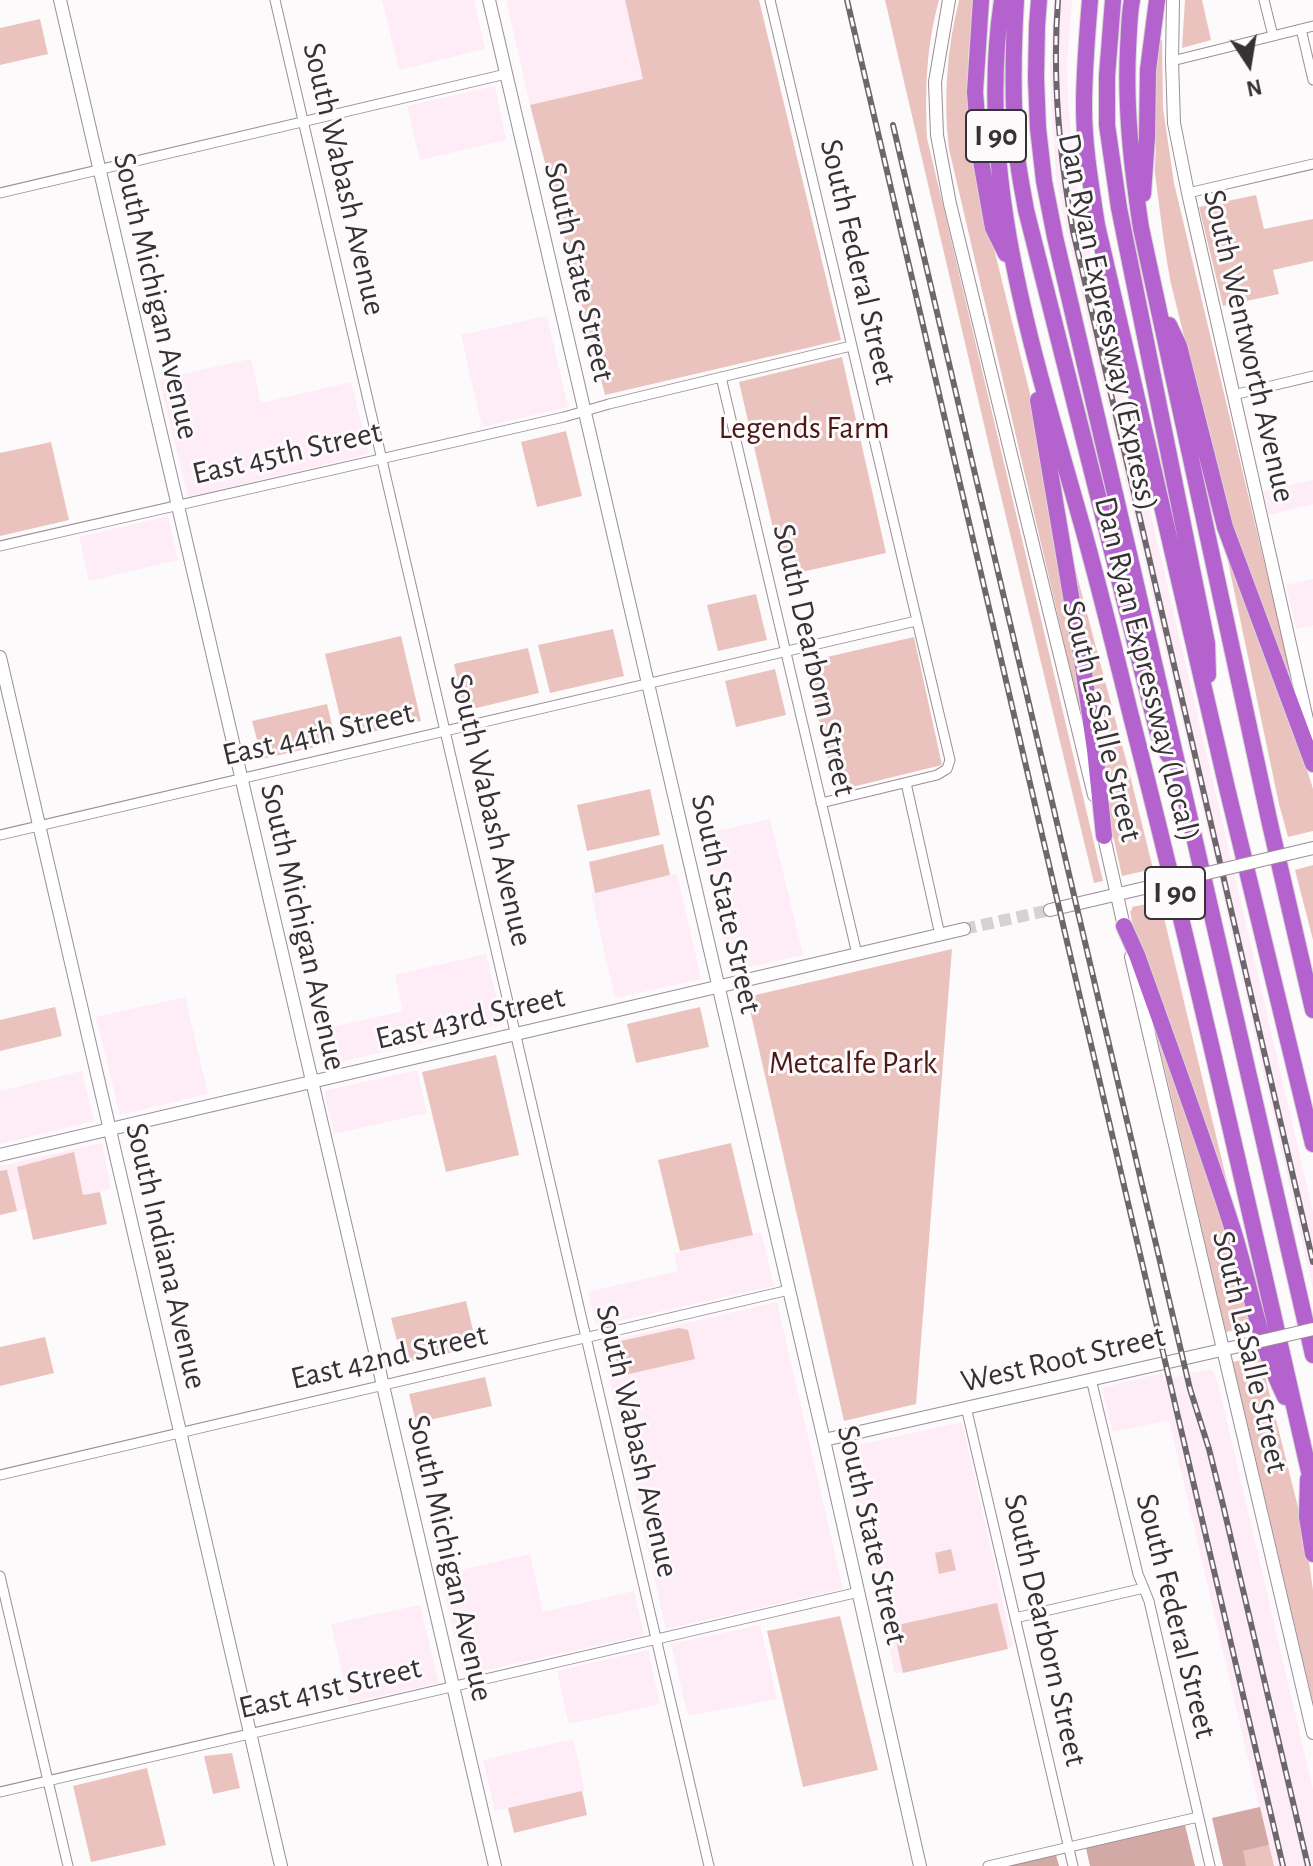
<!DOCTYPE html>
<style>
body{margin:0}
#map{position:relative;width:1313px;height:1866px;overflow:hidden;background:#fdfafc;font-family:"Alegreya Sans",sans-serif}
canvas{display:block}
.north{position:absolute;left:1209px;top:24px;width:80px;height:80px;-webkit-text-stroke:6px #fdfafc;paint-order:stroke;rotate:168deg;font-size:22px;font-weight:700;line-height:32px;text-align:center;color:#363134}
.north::after{content:'';display:block;margin:auto;width:28px;height:36px;background:#363134;clip-path:polygon(50% 0,100% 100%,50% 72%,0 100%)}
</style>
<div id="map">
<canvas width="1313" height="1866"></canvas>
<div class="north">N</div>
</div>
<script>
const g = document.querySelector('canvas').getContext('2d');
g.lineJoin = 'round';
function paint(path, color) { g.fillStyle = color; g.fill(path, 'evenodd'); }
function strokePath(path, color, width, dash) { g.strokeStyle = color; g.lineWidth = width; g.lineCap = dash ? 'butt' : 'round'; g.setLineDash(dash || []); g.stroke(path); }
function write(font, color, halo, rows, align = 'center') {
  g.font = font + ' "Alegreya Sans",sans-serif'; g.lineWidth = 6; g.setLineDash([]); g.textBaseline = 'middle'; g.strokeStyle = halo; g.fillStyle = color; for (const [text, x, y, turn = 0] of rows) {
    g.save(); g.translate(x, y); g.rotate((+turn || 0) * Math.PI / 180); g.textAlign = isNaN(turn) ? turn : align; if (halo) g.strokeText(text, 0, 0); g.fillText(text, 0, 0); g.restore();
  }
}
paint(new Path2D(`
 M382 0H474L485 49 399 70Z
 M506 0H625L644 79 530 105Z
 M1054 0H1072L1067 64 1068 102 1076 179 1085 231 1313 1212V1289L1221 887 1066 228 1056 176 1052 119 1050 65Z
 M495 86 506 140 420 160 407 106Z
 M547 316 568 407 482 427 461 335Z
 M251 359 261 403 351 382 369 454 188 497 159 379Z
 M1313 480V504L1269 515 1263 491Z
 M168 516 178 560 89 581 79 537Z
 M1313 579V625L1296 629 1286 585Z
 M770 819 803 955 731 971 700 835Z
 M677 874 701 979 615 998 591 893Z
 M486 954 503 1024 323 1066 315 1031 403 1011 395 975Z
 M185 997 208 1094 120 1115 96 1017Z
 M417 1070 427 1113 334 1134 324 1091Z
 M82 1071 94 1121 0 1144V1091Z
 M102 1143 111 1189 0 1215V1166Z
 M761 1232 774 1286 600 1325 595 1321 588 1292 678 1271 674 1253Z
 M777 1302 843 1589 666 1629 601 1343Z
 M1207 1370H1211L1214 1373 1218 1383 1313 1790V1866H1223L1212 1818 1259 1806 1169 1420 1113 1432 1102 1388 1162 1373 1164 1380Z
 M962 1422 1013 1647 895 1674 844 1448Z
 M530 1554 543 1612 634 1591 644 1635 464 1675 440 1575Z
 M420 1605 439 1683 349 1703 331 1624Z
 M760 1625 777 1699 688 1716 671 1644Z
 M648 1650 660 1704 569 1724 557 1671Z
 M573 1739 585 1791 495 1811 483 1760Z`), '#feecf7');
paint(new Path2D(`
 M625 0H759L841 340 605 395 530 105 643 79Z
 M885 0H939C926 48 925 89 927 138L1103 881 1094 883 993 463Z
 M959 0H973L968 60 970 120 975 172 1030 394 1077 672 1083 714 1081 715 949 149C943 98 947 49 959 0Z
 M1185 0H1202L1211 40 1182 48Z
 M40 19 48 54 0 65V28Z
 M1157 39 1162 40 1163 108 1174 183 1290 671 1285 672 1235 541 1171 284C1164 247 1160 211 1155 174 1154 163 1157 152 1155 142L1154 105Z
 M1256 195 1264 229 1313 219V261L1273 270 1279 294 1223 306 1199 207Z
 M842 357 886 553 784 576 739 382Z
 M566 431 582 496 537 507 521 442Z
 M51 442 69 520 0 536V453Z
 M1072 557 1129 771 1153 869 1122 876 1112 831Z
 M1227 557H1229L1308 773 1313 789V831L1288 837 1279 804Z
 M756 594 767 640 718 651 707 605Z
 M613 629 624 676 550 693 538 645Z
 M401 636 421 721 345 738 325 654Z
 M914 637 942 765 836 791 805 662Z
 M528 648 539 693 464 711 454 664Z
 M775 669 786 715 736 727 725 681Z
 M327 704 336 742 262 759 252 721Z
 M650 789 660 835 587 851 577 805Z
 M663 844 670 875 595 893 589 862Z
 M1313 865V940L1295 870Z
 M1160 901 1228 1186 1225 1187 1132 921 1130 911 1132 910V907Z
 M952 949 916 1404 844 1421 747 997Z
 M55 1007 62 1036 0 1051V1020Z
 M700 1007 709 1047 636 1063 627 1024Z
 M1153 1018 1227 1231 1253 1326 1226 1332Z
 M496 1055 519 1155 446 1172 422 1072Z
 M731 1143 753 1235 680 1251 658 1160Z
 M74 1152 83 1195 100 1192 107 1224 33 1240 17 1167Z
 M7 1170 17 1211 0 1215V1171Z
 M466 1301 477 1347 403 1363 391 1318Z
 M679 1328 688 1330 695 1359 620 1376 612 1343Z
 M45 1337 54 1373 0 1386V1347Z
 M1260 1356 1298 1507 1309 1562 1313 1590V1702L1233 1362Z
 M485 1377 492 1406 416 1423 409 1394Z
 M951 1549 956 1570 939 1574 935 1553Z
 M997 1603 1008 1649 903 1673 893 1626Z
 M840 1616 878 1770 803 1787 767 1631Z
 M232 1753 240 1788 213 1794 204 1756Z
 M147 1768 166 1845 91 1862 73 1786Z
 M582 1791 587 1815 514 1833 508 1808Z
 M1269 1845 1274 1866H1246L1242 1851Z`), '#ebc3be');
paint(new Path2D(`
 M1260 1807 1269 1845 1243 1851 1246 1866H1223L1212 1818Z
 M1185 1825 1195 1866H1090L1086 1848Z
 M1056 1855 1059 1866H1007Z`), '#d2a9a4');
strokePath(new Path2D(`
 M964 929 1050 910`), '#d5d2d4', 12, [12, 6]);
const street = new Path2D(`
 M275 0 709 1866
 M770 0 950 760 947 769 937 775 821 803
 M1264 0 1273 36
 M1301 29 1313 80
 M1172 61 1313 26
 M0 193 506 74
 M1188 193 1313 164
 M721 377 857 954
 M1233 395 1313 376
 M0 546 564 417 609 404 851 346
 M906 783 940 935
 M0 835 916 621
 M1091 1379 1138 1574 1149 1601 1210 1866
 M966 1407 1073 1866
 M0 1475 789 1290
 M0 1576 68 1866
 M1015 1618 1144 1588
 M0 1792 859 1592
 M988 1866 1198 1817`);
const secondary = new Path2D(`
 M60 0 495 1866
 M489 0 824 1440 920 1866
 M949 0 935 82 937 135 950 204 1094 795
 M1173 0 1172 61 1174 123 1188 193 1313 746
 M0 657 281 1866
 M1102 828 1125 931
 M1292 853 1313 848
 M1050 910 1157 885
 M1131 957 1313 1733
 M0 1155 964 929
 M824 1440 1257 1342`);
const highway = new Path2D(`
 M981 0 975 92 980 155 993 228 1006 254
 M1002 0C976 172 1030 341 1076 504 1097 576 1114 648 1132 720 1197 975 1254 1232 1313 1489
 M1016 0C1013 51 1012 104 1017 155 1019 174 1023 192 1026 210L1158 734 1168 755
 M1039 0 1037 26 1036 78 1038 128 1044 181 1055 237 1130 558 1313 1355
 M1090 0C1087 36 1084 71 1084 107 1084 146 1091 186 1097 225L1227 788 1313 1144
 M1113 0 1107 76V125L1119 208 1207 643 1208 675
 M1132 0C1129 16 1129 33 1128 49 1125 110 1132 168 1141 228L1270 824 1313 1010
 M1143 194 1147 137 1148 70 1157 0
 M1169 325 1179 346 1225 527 1313 764
 M1038 400 1084 673 1095 750 1104 836
 M1124 926 1137 955C1169 1045 1203 1136 1232 1227 1250 1283 1259 1345 1285 1397
 M1308 1479 1307 1517 1313 1554`);
strokePath(street, '#9b8e96', 11);
strokePath(secondary, '#9b8e96', 14);
strokePath(highway, '#d7d6d6', 18);
strokePath(street, '#fff', 9);
strokePath(secondary, '#fff', 12);
strokePath(highway, '#b463ce', 16);
const rail = new Path2D(`
 M847 0 1283 1866
 M1058 0C1052 78 1059 154 1073 231L1313 1262
 M893 125 1190 1389 1209 1449 1223 1505 1308 1866`);
strokePath(rail, '#6c676a', 6);
strokePath(rail, '#fdfafc', 3, [9]);
const secondaryBridge = new Path2D(`
 M1157 885 1292 853
 M1257 1342 1313 1329`);
strokePath(secondaryBridge, '#9b8e96', 14, []);
strokePath(secondaryBridge, '#fff', 12);
for (const [x, y, w] of [
 [996,136,60],
 [1175,893,60]
]) { const box = new Path2D(); box.roundRect(x - w / 2, y - 26, w, 52, 6); g.fillStyle = '#fdfafc'; g.fill(box); strokePath(box, '#363134', 2); }
write('bold 30px', '#363134', null, [
 ["I 90",996,136],
 ["I 90",1175,893]
]);
write('32px', '#363134', '#fdfafc', [
 ["South Wabash Avenue",344,179,77],
 ["South Federal Street",858,262,77],
 ["South State Street",579,272,77],
 ["South Michigan Avenue",156,296,77],
 ["Dan Ryan Expressway (Express)",1108,322,78],
 ["South Wentworth Avenue",1249,346,77],
 ["East 45th Street",287,453,-13],
 ["South Dearborn Street",814,660,77],
 ["Dan Ryan Expressway (Local)",1147,669,76],
 ["South LaSalle Street",1102,721,76],
 ["East 44th Street",318,734,-13],
 ["South Wabash Avenue",491,810,77],
 ["South State Street",726,904,77],
 ["South Michigan Avenue",303,927,77],
 ["East 43rd Street",470,1018,-13],
 ["South Indiana Avenue",166,1256,77],
 ["South LaSalle Street",1250,1352,77],
 ["East 42nd Street",389,1357,-13],
 ["West Root Street",1063,1359,-13],
 ["South Wabash Avenue",637,1441,77],
 ["South State Street",872,1535,77],
 ["South Michigan Avenue",450,1558,77],
 ["South Federal Street",1176,1616,76],
 ["South Dearborn Street",1045,1630,77],
 ["East 41st Street",330,1688,-13]
]);
write('32px', '#4c1816', '#fdfafc', [
 ["Legends Farm",804,428],
 ["Metcalfe Park",853,1063]
]);
</script>
